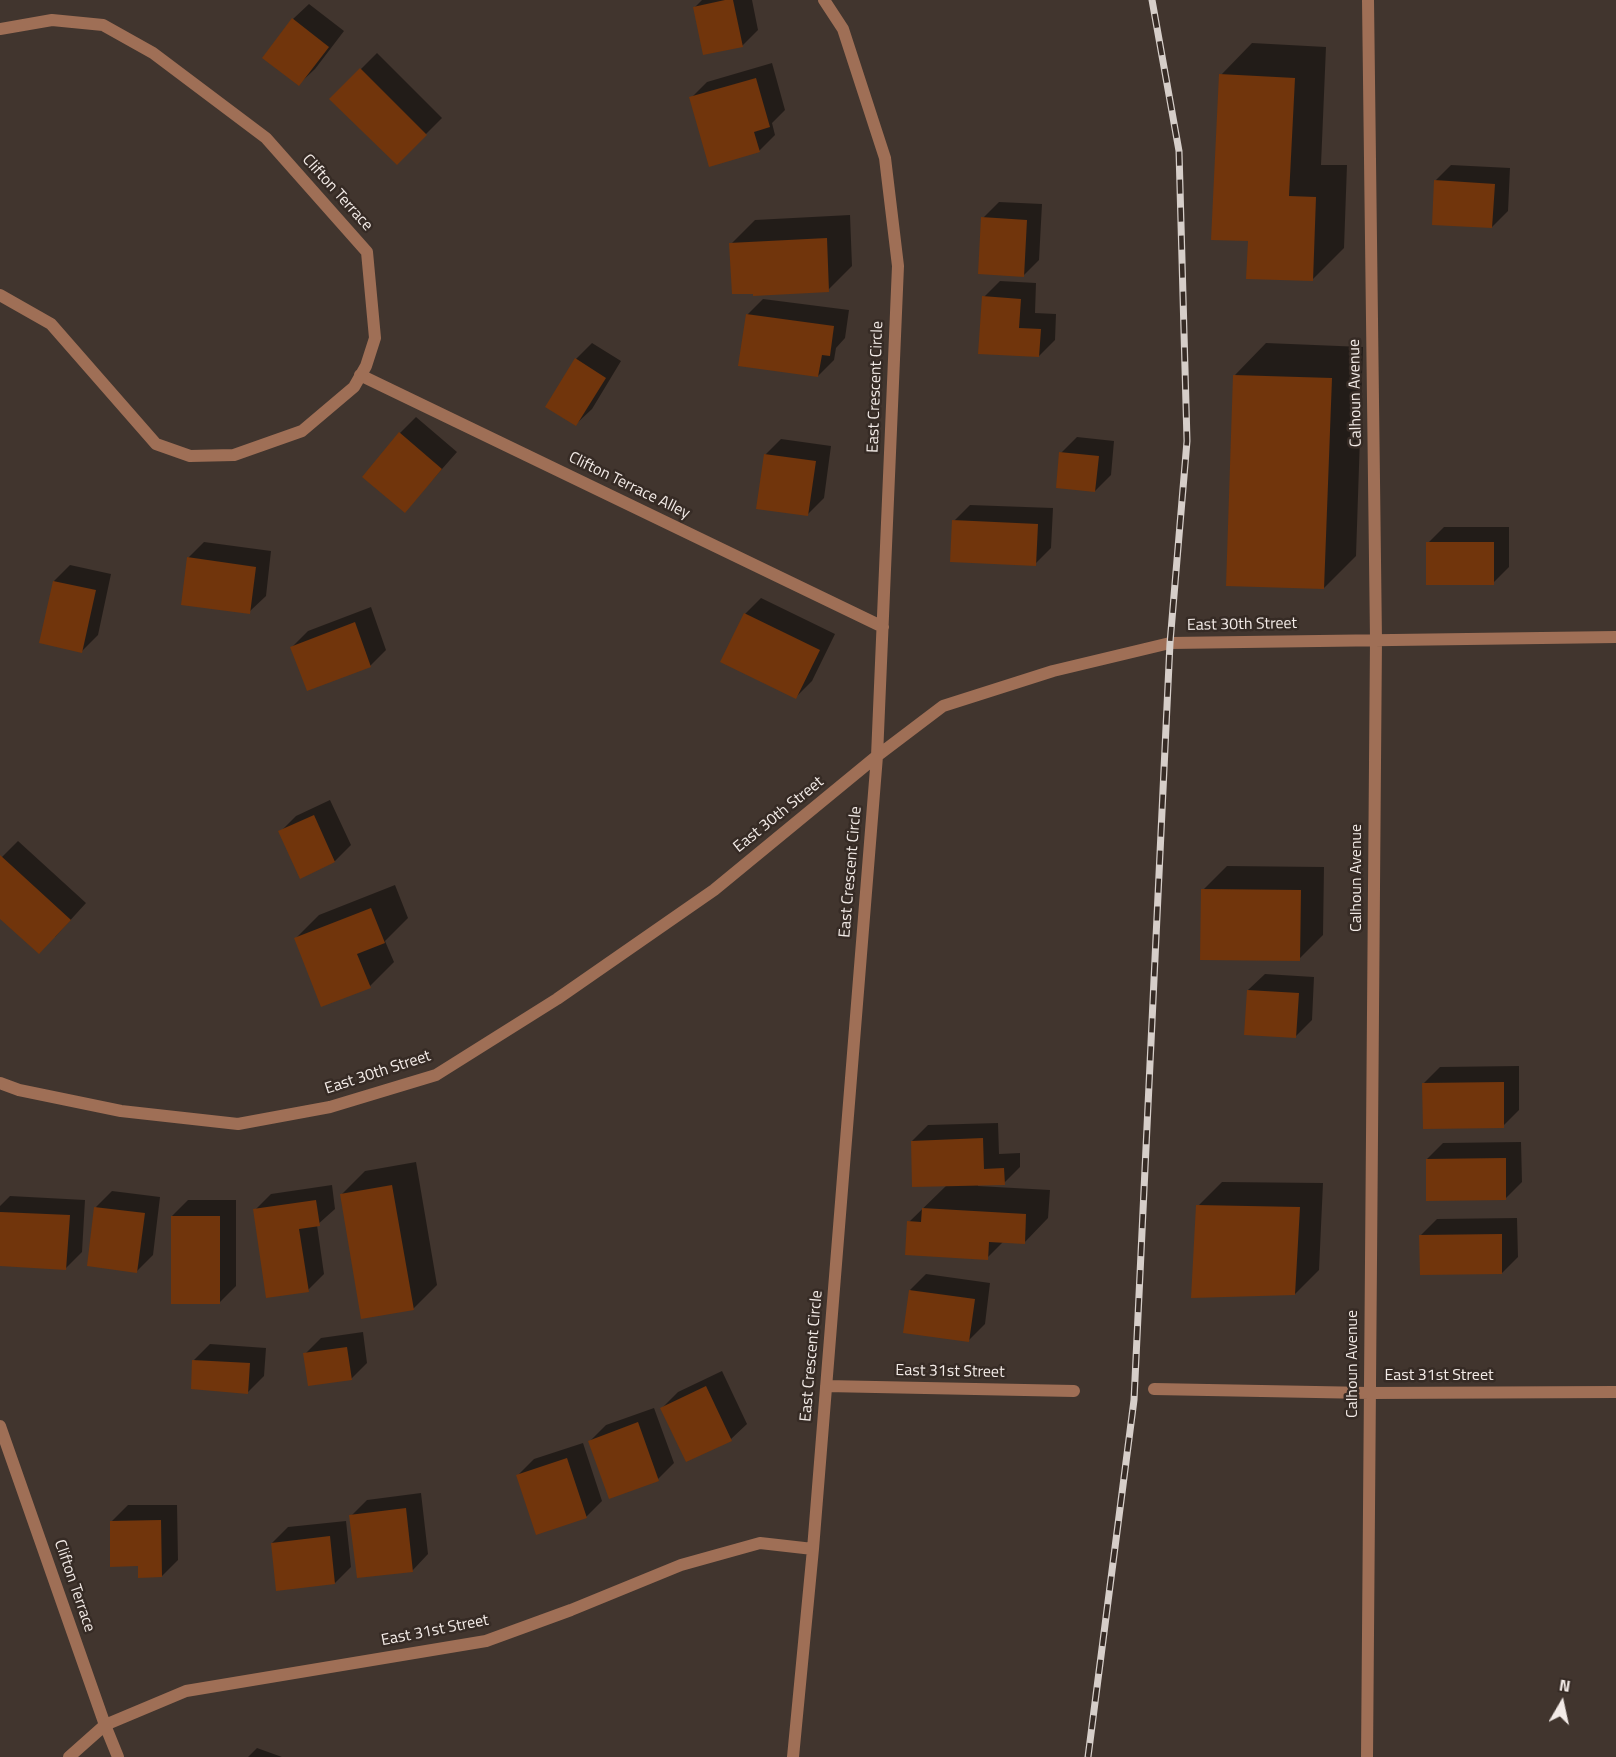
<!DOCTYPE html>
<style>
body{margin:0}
#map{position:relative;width:1616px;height:1757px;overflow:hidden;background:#41352e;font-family:"Titillium Web",sans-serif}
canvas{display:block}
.north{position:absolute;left:1532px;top:1673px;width:60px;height:60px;-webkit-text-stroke:4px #362b25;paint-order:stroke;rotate:9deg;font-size:16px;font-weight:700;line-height:24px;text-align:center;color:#f3ebe7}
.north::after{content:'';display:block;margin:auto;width:21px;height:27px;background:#f3ebe7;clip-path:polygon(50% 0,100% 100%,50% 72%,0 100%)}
</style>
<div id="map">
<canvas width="1616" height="1757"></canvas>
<div class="north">N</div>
</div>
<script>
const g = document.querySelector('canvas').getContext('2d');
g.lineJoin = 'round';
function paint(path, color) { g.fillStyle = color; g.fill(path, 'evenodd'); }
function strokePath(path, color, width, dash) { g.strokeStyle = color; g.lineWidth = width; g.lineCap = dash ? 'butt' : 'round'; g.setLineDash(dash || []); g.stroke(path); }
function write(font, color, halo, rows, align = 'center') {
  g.font = font + ' "Titillium Web",sans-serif'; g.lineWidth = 5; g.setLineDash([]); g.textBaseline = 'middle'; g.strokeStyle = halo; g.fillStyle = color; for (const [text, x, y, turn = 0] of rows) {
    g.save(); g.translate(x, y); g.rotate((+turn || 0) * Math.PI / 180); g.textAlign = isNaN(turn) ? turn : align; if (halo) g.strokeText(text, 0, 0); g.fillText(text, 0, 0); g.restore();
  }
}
paint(new Path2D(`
 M702 0H752L758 30 742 46 695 7Z
 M309 4 344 31 315 69 299 84 293 19Z
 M1252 43 1326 47 1321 165H1347L1344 248 1312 280 1250 240 1221 75Z
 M377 53 442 118 397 163 331 99Z
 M772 63 785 110 772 123 775 135 759 151 691 98 707 82Z
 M1451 165 1510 168 1508 211 1492 227 1435 181Z
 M999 202 1042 204 1039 260 1023 276 983 218Z
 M850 215 852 266 828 290 731 244 755 220Z
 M1000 281 1036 283 1035 313 1056 314 1055 340 1039 356 984 297Z
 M763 299 849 310 845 338 836 348 834 360 818 376 747 315Z
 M592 343 621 361 592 409 576 424V359Z
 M1266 343 1363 347 1356 556 1324 588 1235 375Z
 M416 417 457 452 405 511 400 433Z
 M1077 437 1114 441 1111 475 1095 491 1061 453Z
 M781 439 831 446 824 498 808 514 765 455Z
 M970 505 1053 508 1051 548 1035 564 954 521Z
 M1444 527H1509V567L1493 583 1428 543Z
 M204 542 271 551 266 596 249 612 188 558Z
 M70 565 111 574 98 635 82 651 54 581Z
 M761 598 835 634 812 681 796 697 745 614Z
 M371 607 386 650 370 666 292 647 308 631Z
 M330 800 351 845 335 861 300 877 280 832 296 816Z
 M18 841 86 903 55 937 0 917V859Z
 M1227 866 1324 867 1323 935 1299 959 1203 890Z
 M395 885 408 918 385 941 394 962 370 986 295 939 319 915Z
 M1265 974 1314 977 1312 1020 1296 1036 1248 990Z
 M1519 1066V1110L1503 1126 1424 1083 1440 1067Z
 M998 1123 999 1154 1020 1153V1167L1004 1183 978 1184V1186L1050 1190 1048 1218 1024 1243 1004 1241 987 1258 909 1222 947 1185 912 1141 928 1125Z
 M1521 1142 1522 1182 1506 1198 1427 1159 1443 1143Z
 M416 1162 437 1285 413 1309 341 1195 365 1171Z
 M1222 1182 1323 1183 1319 1270 1295 1294 1198 1206Z
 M332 1185 335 1209 317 1225 324 1274 308 1290 255 1210 271 1194Z
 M112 1191 160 1197 153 1255 137 1271 96 1207Z
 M10 1196 85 1200 82 1252 66 1268 0 1265V1206Z
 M188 1200H236V1286L220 1302 172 1216Z
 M1517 1218 1518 1257 1502 1273 1421 1235 1437 1219Z
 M926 1274 990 1283 985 1324 969 1340 910 1290Z
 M363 1332 367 1363 351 1379 305 1354 321 1338Z
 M210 1344 266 1348 264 1376 248 1392 194 1360Z
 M722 1371 747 1424 731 1439 662 1408 678 1392Z
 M654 1408 674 1463 658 1479 590 1441 606 1425Z
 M583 1443 602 1501 586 1517 518 1475 534 1459Z
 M421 1493 428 1554 412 1571 351 1516 367 1500Z
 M128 1505H177L178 1560 162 1576 139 1565 112 1521Z
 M346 1521 351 1567 335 1583 272 1543 288 1527Z
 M257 1748 282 1757H248Z`), '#0007');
paint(new Path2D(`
 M725 0H733L743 47 703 55 693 7Z
 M292 18 329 47 299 86 262 58Z
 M360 68 427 135 397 165 329 99Z
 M1219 74 1295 78 1289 196 1316 197 1313 281 1246 279 1248 241 1211 240Z
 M756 78 770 127 754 132 760 152 709 167 689 97Z
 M1434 180 1495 184 1492 228 1432 225Z
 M981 217 1027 220 1024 277 978 274Z
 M827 238 829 292 753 296V294H732L729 243Z
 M982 296 1021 299 1019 328 1041 329 1039 357 978 354Z
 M746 314 834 326 830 356 822 355 818 377 738 366Z
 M575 358 606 378 576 426 545 407Z
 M1233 375 1332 378 1324 589 1226 586Z
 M399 432 442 469 405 513 362 477Z
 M1059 452 1099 456 1095 492 1056 488Z
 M764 454 816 461 808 516 756 509Z
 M952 520 1038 524 1036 566 950 562Z
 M1426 542H1494V585H1426Z
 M187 557 256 567 250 614 181 605Z
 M53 581 96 590 82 653 39 643Z
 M744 613 820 650 796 699 720 662Z
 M355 622 371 667 307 691 290 647Z
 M314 815 335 862 300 879 278 831Z
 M0 855 71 920 39 954 0 919Z
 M1201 889 1301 890 1300 961 1200 960Z
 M371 908 385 943 357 954 371 988 321 1007 294 938Z
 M1247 990 1299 993 1296 1038 1244 1035Z
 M1504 1082V1128L1423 1129 1422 1083Z
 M983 1138 984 1169 1004 1168 1005 1185 912 1187 911 1141Z
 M1506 1158V1200L1426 1201V1159Z
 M392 1185 414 1310 361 1319 340 1194Z
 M316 1200 320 1226 299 1229 309 1292 266 1298 253 1209Z
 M1196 1205 1300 1207 1295 1295 1191 1298Z
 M94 1207 145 1213 137 1273 87 1266Z
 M922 1208 1026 1214 1025 1244 989 1242 988 1260 905 1255 907 1221 921 1222Z
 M0 1212 70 1215 66 1270 0 1266Z
 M171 1216H220V1304H171Z
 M1502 1234V1274L1420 1275 1419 1235Z
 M909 1290 975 1299 969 1342 903 1333Z
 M347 1347 352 1380 308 1386 303 1353Z
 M192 1360 250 1363 248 1394 191 1389Z
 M706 1386 732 1441 686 1462 660 1408Z
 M638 1422 659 1481 609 1499 588 1441Z
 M567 1458 587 1518 536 1535 516 1475Z
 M406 1508 413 1572 357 1578 349 1515Z
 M161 1520 162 1577 138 1578V1566L110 1567V1521Z
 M330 1536 335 1584 276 1591 271 1543Z`), '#71350c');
strokePath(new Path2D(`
 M0 29 52 20 103 25 153 53 266 138 367 252 375 338 366 366 354 387 302 431 234 455 190 456 156 444 51 324 0 295
 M360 375 883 627
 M0 1083 19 1090 121 1111 238 1124 330 1107 436 1075 557 999 714 890 877 756 943 706 1053 671 1170 643 1616 637
 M826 1386 1074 1391
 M1154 1389 1369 1393 1616 1392
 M0 1426 105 1725 118 1757
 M69 1757 105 1725 186 1691 486 1641 571 1610 681 1565 760 1543 813 1549
 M793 1757 813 1549 877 756 898 266 885 158 843 29 824 0
 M1367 1757 1376 639 1368 0`), '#9f6f56', 12);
const rail = new Path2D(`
 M1088 1757 1134 1400 1170 643 1187 441 1179 151 1152 0`);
strokePath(rail, '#d6cec9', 7);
strokePath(rail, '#362b25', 4.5, [14]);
write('16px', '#f3ebe7', '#362b25', [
 ["Clifton Terrace",337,193,48],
 ["East Crescent Circle",876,387,-88],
 ["Calhoun Avenue",1356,393,-91],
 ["Clifton Terrace Alley",629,486,26],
 ["East 30th Street",1242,625,-1],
 ["East 30th Street",779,815,-39],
 ["East Crescent Circle",851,872,-85],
 ["Calhoun Avenue",1357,878,-90],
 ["East 30th Street",378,1073,-18],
 ["East Crescent Circle",812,1356,-85],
 ["Calhoun Avenue",1353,1364,-90],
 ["East 31st Street",950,1372,1],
 ["East 31st Street",1439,1376],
 ["Clifton Terrace",74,1586,71],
 ["East 31st Street",435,1631,-11]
]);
</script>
